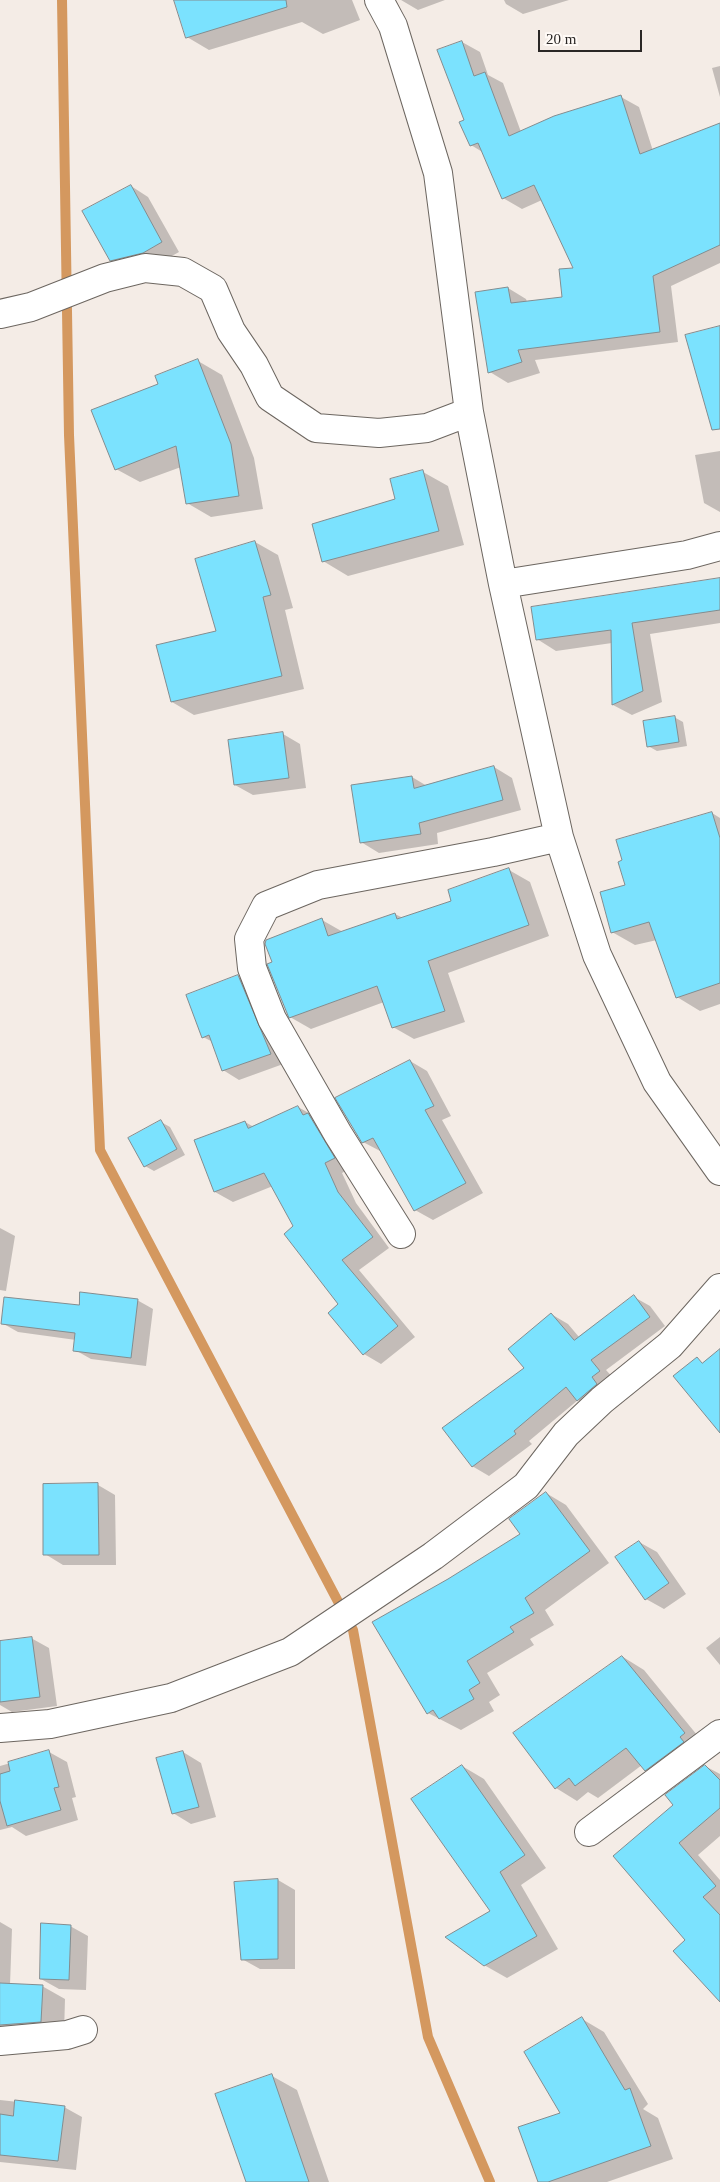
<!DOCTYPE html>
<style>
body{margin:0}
#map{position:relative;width:720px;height:2182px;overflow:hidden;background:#f4ece6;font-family:"Times New Roman",serif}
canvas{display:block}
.scale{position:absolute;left:538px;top:30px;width:104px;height:22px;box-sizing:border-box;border:2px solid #2a2725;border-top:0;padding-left:6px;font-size:15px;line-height:18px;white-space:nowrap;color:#2a2725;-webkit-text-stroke:4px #fffaf6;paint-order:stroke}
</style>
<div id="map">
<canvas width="720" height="2182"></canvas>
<div class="scale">20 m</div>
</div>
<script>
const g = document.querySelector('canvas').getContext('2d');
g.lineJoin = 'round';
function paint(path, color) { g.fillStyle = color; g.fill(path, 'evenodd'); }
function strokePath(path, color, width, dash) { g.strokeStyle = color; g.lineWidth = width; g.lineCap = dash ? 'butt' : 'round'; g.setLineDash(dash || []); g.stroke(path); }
paint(new Path2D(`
 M175 0H352L360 20 323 34 302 22 209 50 187 37Z
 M401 0H445L418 10Z
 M504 0H569L523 14 506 4Z
 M462 42 480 52 488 75 503 83 521 132 621 97 639 107 653 151 720 124V263L671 286 678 342 535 360 540 373 508 383 490 372 508 288 526 299 527 302 564 298 575 269 542 200 522 209 503 198 484 153 471 145 465 121Z
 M720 66V97L712 68Z
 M131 186 148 197 179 252 161 262 129 270 111 260Z
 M198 361 222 375 254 458 263 509 211 517 187 503 181 467 140 482 116 469 160 385Z
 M720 451V512L704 503 695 455Z
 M423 472 448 486 464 545 348 576 323 561 396 500Z
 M255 542 278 555 293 608 285 610 304 689 194 715 172 702 218 632Z
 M720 580V623L650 634 662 702 632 715 613 705 612 643 556 651 537 639Z
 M674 717 683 722 687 746 657 751 648 746Z
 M283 734 300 744 306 788 253 795 235 785Z
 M494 767 512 778 521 810 437 833 438 844 379 853 361 842 412 777 427 786Z
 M712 813 720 818V1004L700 1011 677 997 657 940 635 945 612 932 627 886Z
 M509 870 530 882 549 936 448 973 465 1022 414 1039 393 1027 384 1002 311 1029 290 1017 322 920 343 932 395 914 403 918 453 902Z
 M238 977 254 986 286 1063 239 1080 223 1070 213 1042 203 1037Z
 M410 1061 427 1071 451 1116 442 1120 483 1193 433 1220 415 1210 382 1152 363 1142Z
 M298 1107 316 1117 351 1168 342 1173 356 1203 389 1248 359 1270 415 1337 381 1364 364 1354 340 1304 273 1186 233 1202 215 1192 195 1141 245 1122 254 1127Z
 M161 1122 170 1127 185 1155 154 1171 145 1166Z
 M0 1228 15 1236 6 1291 0 1290Z
 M634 1297 650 1306 665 1326 606 1370 616 1381 595 1409 578 1400 529 1441 532 1444 489 1476 472 1466 526 1368 551 1314 568 1324 579 1337Z
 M137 1300 153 1309 146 1366 91 1359 75 1350 76 1340 18 1332 2 1323 80 1306Z
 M98 1485 115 1495 116 1565H63L45 1554Z
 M546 1493 566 1505 609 1563 545 1610 554 1625 530 1639 534 1645 487 1673 500 1695 489 1702 494 1711 461 1730 428 1713 449 1580 522 1534Z
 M639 1542 657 1552 686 1594 664 1609 646 1599Z
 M720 1637V1665L706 1648Z
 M31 1638 49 1648 57 1706 12 1712 0 1705V1642Z
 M623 1657 644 1670 706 1746 668 1782 646 1770 642 1765 598 1798 588 1792 577 1801 556 1788Z
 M49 1752 67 1762 76 1797 72 1798 78 1820 26 1836 12 1827 0 1830V1766Z
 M183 1752 201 1763 216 1817 191 1824 173 1813Z
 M462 1766 484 1779 546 1868 521 1885 558 1949 507 1978 484 1965 492 1911Z
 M705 1766 720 1774V1836L698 1855 720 1880V2000L687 1940 675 1805Z
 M278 1880 295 1890V1969H260L242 1959Z
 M0 1922 12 1929 10 1985 42 1986 65 1999 64 2034 0 2031Z
 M70 1926 88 1936 86 1990 59 1989 41 1979Z
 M582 2019 604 2032 648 2104 643 2109 658 2118 673 2159 607 2182H539L561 2113Z
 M272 2076 297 2090 329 2182H247Z
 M0 2100 64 2107 82 2117 76 2170 0 2162Z`), '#0003');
strokePath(new Path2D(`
 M62 0 69 435 100 1150 353 1630 428 2037 490 2182`), '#d4985f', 10);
const building = new Path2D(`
 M174 0H286L287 7 186 38Z
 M462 41 474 76 485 72 509 136 554 116 621 95 640 154 720 123V245L653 276 660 332 518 350 522 362 488 373 475 292 508 287 511 303 562 297 559 269 573 268 534 185 502 199 478 143 470 146 459 122 464 120 437 50Z
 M131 185 162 242 143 253 110 261 82 211Z
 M720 326V429L712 430 685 335Z
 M198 359 231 444 239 496 186 504 176 446 115 470 91 410 158 384 155 376Z
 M423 470 439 531 322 562 312 524 395 499 390 479Z
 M255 541 271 595 263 597 282 676 171 702 156 645 216 631 195 559Z
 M720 578V610L632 623 643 691 612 705 611 630 536 640 531 607Z
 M675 716 679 742 647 747 643 721Z
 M283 732 289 778 234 785 228 740Z
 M494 766 503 800 419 823 421 834 360 843 351 785 412 776 414 788Z
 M712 812 720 838V983L676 998 649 922 611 933 600 892 625 885 618 862 622 860 616 840Z
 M509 868 529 925 428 961 445 1011 392 1028 377 986 289 1018 267 964 272 962 265 944 266 940 322 918 328 936 395 913 397 919 451 901 448 890Z
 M238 975 271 1054 222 1071 209 1035 202 1038 186 995Z
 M410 1060 434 1106 425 1110 466 1183 414 1211 373 1138 362 1143 335 1098Z
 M298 1106 303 1115 308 1113 335 1158 325 1163 338 1192 373 1237 342 1260 398 1326 363 1355 328 1313 338 1304 284 1234 293 1226 264 1173 214 1192 194 1140 245 1121 248 1128Z
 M161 1120 177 1149 144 1167 128 1138Z
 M80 1292 138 1299 131 1358 73 1351 75 1333 1 1324 4 1297 79 1305Z
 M634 1295 650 1317 591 1360 600 1371 592 1377 597 1384 577 1401 566 1387 514 1431 516 1434 472 1467 442 1428 524 1368 508 1349 551 1313 574 1340Z
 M720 1349V1433L673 1376 697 1357 702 1363Z
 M98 1483 99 1555H43V1484Z
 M546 1492 590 1551 525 1598 534 1613 510 1627 514 1632 467 1661 480 1683 469 1690 474 1699 439 1719 433 1710 427 1714 372 1622 448 1579 520 1534 509 1519Z
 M639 1541 669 1583 645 1600 615 1557Z
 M32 1637 40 1697 0 1702V1641Z
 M622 1656 685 1733 680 1737 684 1742 645 1771 626 1748 575 1786 569 1778 555 1789 513 1733Z
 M49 1750 59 1787 54 1788 61 1810 7 1826 0 1801V1774L10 1771 8 1762Z
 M183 1751 199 1807 172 1814 156 1758Z
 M462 1765 525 1855 500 1872 537 1936 484 1966 445 1937 490 1911 411 1799Z
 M705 1765 720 1780V1808L679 1843 716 1886 703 1897 720 1915V2002L673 1951 685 1940 613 1856 673 1805 665 1795Z
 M278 1879V1959L241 1960 234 1882Z
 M41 1923 71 1925 69 1980 40 1979Z
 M0 1983 43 1985 41 2022 0 2025Z
 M582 2017 625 2090 630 2088 651 2146 548 2182H538L518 2127 560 2113 524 2052Z
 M272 2074 309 2182H246L215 2094Z
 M15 2100 65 2106 58 2161 0 2155V2114L13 2116Z`);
paint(building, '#7be2fe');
strokePath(building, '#838c8f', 1);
const street = new Path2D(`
 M379 0 393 26 438 173 469 412 503 584 559 837 597 955 657 1082 720 1171
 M0 314 31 307 105 278 145 268 183 272 213 289 231 331 254 365 270 397 316 428 379 433 427 428 469 412
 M503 584 687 555 720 546
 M401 1234 338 1134 272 1019 252 968 249 939 266 906 318 885 493 852 559 837
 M0 1728 50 1724 171 1698 290 1652 433 1556 526 1486 566 1434 602 1400 670 1345 720 1288
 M589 1832 720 1734
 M0 2041 67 2035 83 2030`);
strokePath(street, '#6c6660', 30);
strokePath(street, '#fff', 28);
</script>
